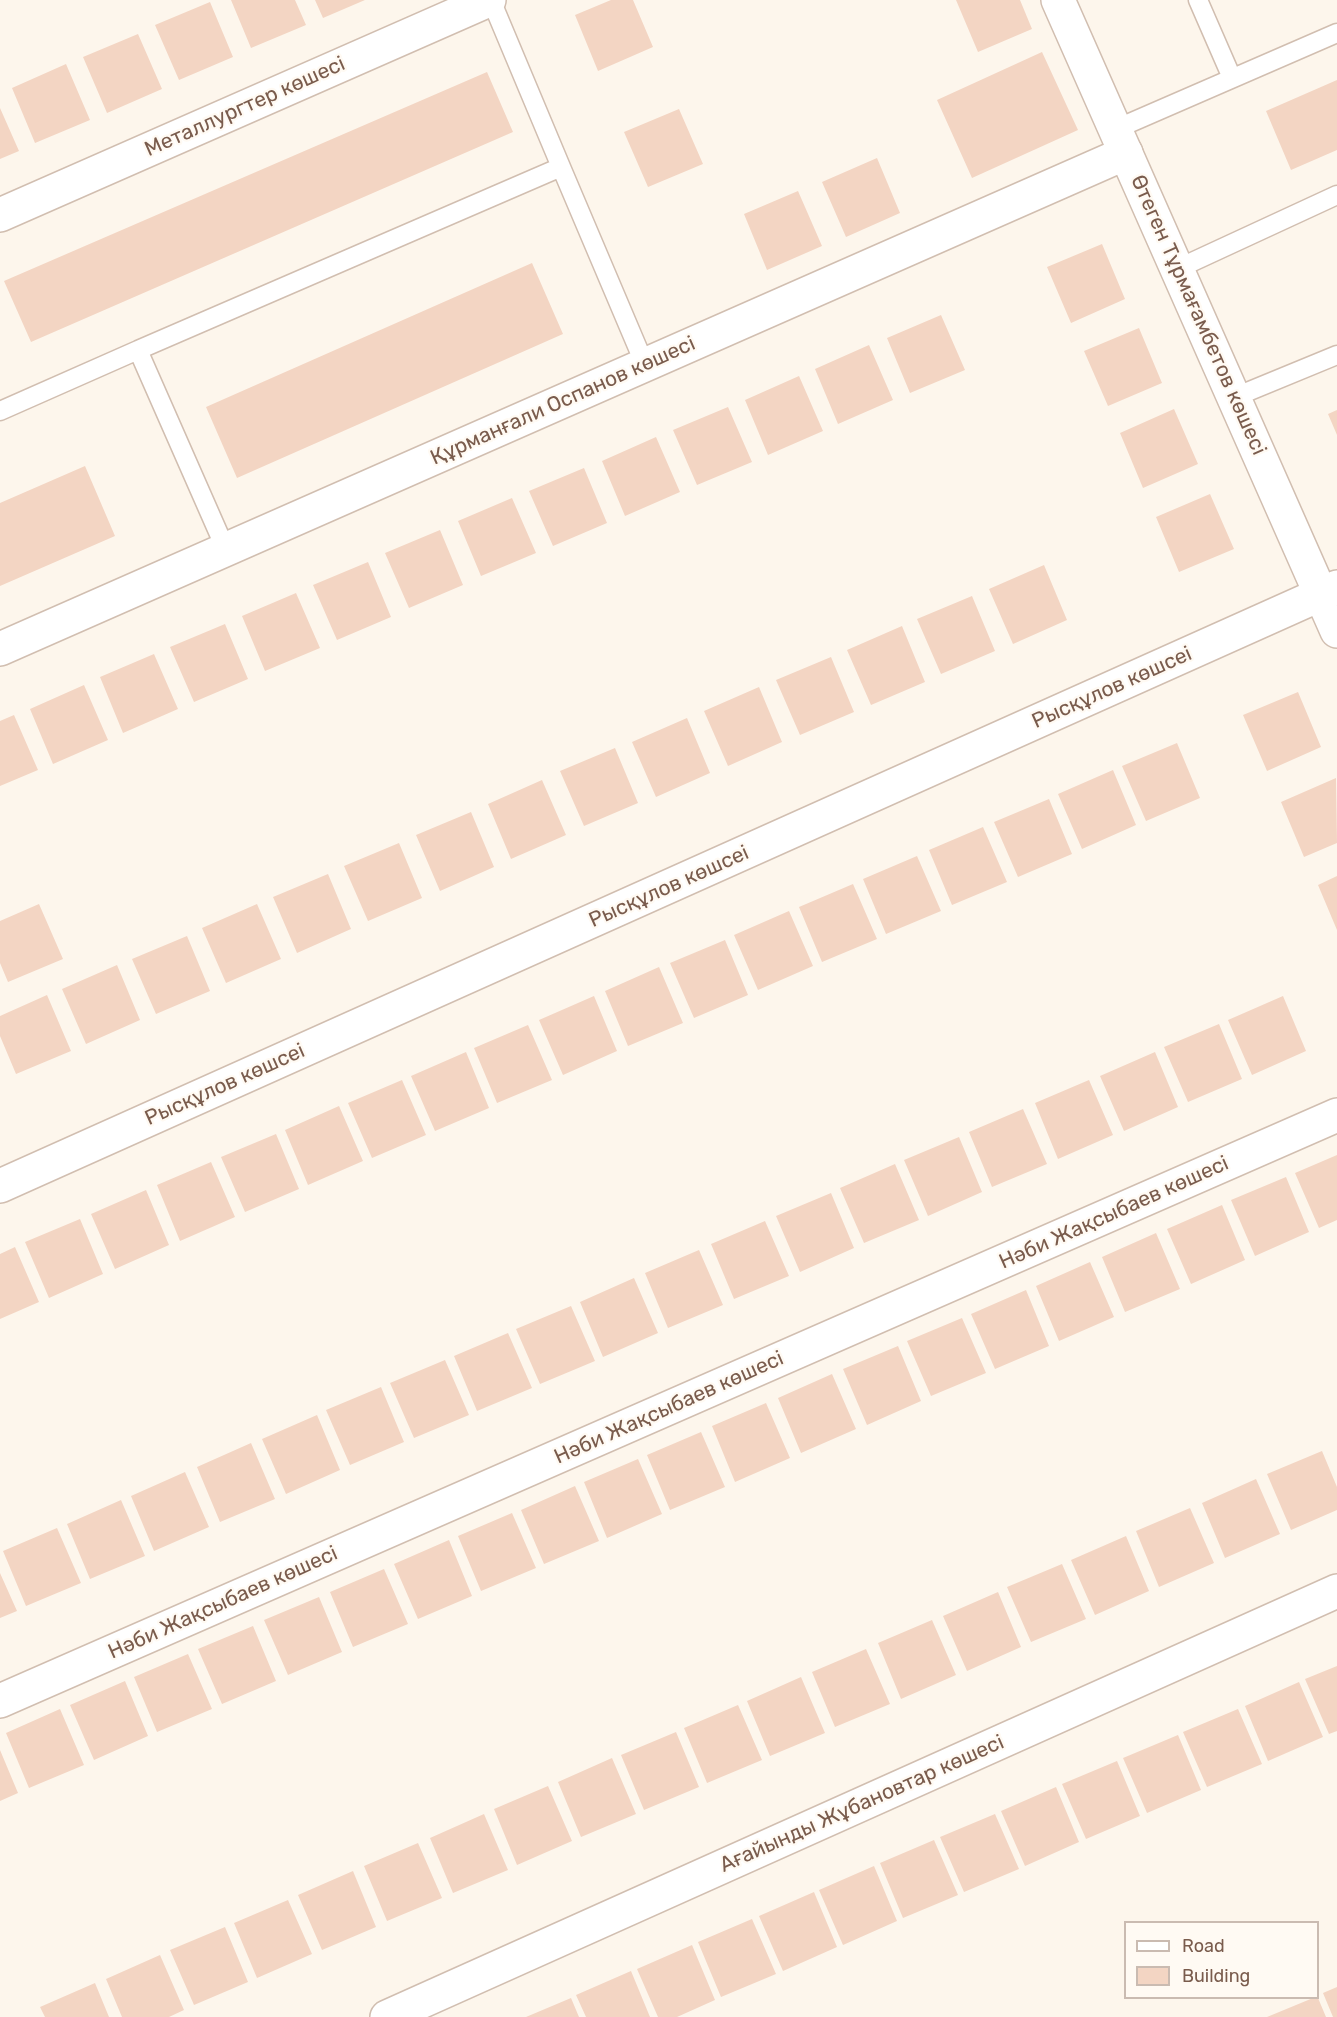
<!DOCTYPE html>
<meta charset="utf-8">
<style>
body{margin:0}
#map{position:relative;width:1337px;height:2017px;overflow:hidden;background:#fdf6ec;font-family:Rubik,sans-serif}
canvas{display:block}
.legend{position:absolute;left:1124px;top:1921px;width:195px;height:78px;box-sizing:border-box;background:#fffaf3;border:2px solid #cabbb1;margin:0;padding:8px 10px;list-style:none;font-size:18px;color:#7a5c4d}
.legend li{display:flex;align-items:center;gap:12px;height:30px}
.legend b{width:30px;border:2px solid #cabbb1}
</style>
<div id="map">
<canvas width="1337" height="2017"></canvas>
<ul class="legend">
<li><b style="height:8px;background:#fff"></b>Road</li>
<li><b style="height:16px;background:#f3d5c3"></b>Building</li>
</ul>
</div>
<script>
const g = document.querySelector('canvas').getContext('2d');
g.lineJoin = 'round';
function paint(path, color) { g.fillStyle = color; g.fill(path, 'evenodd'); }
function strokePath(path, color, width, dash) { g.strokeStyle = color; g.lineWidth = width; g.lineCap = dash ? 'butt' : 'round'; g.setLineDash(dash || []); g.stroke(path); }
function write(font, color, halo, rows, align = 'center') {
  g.font = font + ' Rubik,sans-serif'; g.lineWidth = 4.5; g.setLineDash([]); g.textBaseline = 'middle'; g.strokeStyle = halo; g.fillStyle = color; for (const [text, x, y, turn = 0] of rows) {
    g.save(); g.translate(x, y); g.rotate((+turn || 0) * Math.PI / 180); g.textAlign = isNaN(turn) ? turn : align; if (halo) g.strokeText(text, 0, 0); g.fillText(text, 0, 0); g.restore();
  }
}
paint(new Path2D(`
 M231 0H295L306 25 251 48Z
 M315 0H365L323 18Z
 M611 0H633L653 47 598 71 575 15Z
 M956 0H1020L1032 29 978 52Z
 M210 2 233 57 179 80 155 25Z
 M138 34 162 89 107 113 83 57Z
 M1042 52 1078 130 972 178 937 100Z
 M66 64 90 120 35 143 12 88Z
 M487 72 513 132 31 342 4 281Z
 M1337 80V150L1291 170 1266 111Z
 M0 108 19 151 0 159Z
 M679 109 703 164 648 187 624 132Z
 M877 158 900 213 846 237 822 182Z
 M798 191 822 246 767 270 744 214Z
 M1102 244 1125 299 1071 323 1047 267Z
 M532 263 563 334 237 478 206 407Z
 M941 315 965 370 910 393 887 338Z
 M1139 328 1162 383 1108 406 1084 351Z
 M869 345 893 400 838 424 815 369Z
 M799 376 823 431 768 455 745 400Z
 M728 407 752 462 697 485 673 430Z
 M1174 409 1198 464 1143 488 1120 433Z
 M1337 410V435L1328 414Z
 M656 437 680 492 625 516 602 461Z
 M85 466 115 536 0 586V503Z
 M584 468 607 523 553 546 529 491Z
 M1210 494 1234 549 1179 572 1156 517Z
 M512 498 536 553 481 576 458 521Z
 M440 530 463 585 409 608 385 553Z
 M368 562 391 617 337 640 313 585Z
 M1044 565 1067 620 1013 644 989 589Z
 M296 593 320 648 265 671 242 616Z
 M972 596 995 651 941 674 917 619Z
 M225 624 248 679 194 702 170 647Z
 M902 626 925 682 871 705 847 650Z
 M154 654 178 709 123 733 100 677Z
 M831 657 854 712 800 735 776 680Z
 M84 685 108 740 53 764 30 709Z
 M759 687 782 742 728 766 704 711Z
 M1298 692 1321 747 1267 771 1243 715Z
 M14 715 38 770 0 786V721Z
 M687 718 710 773 656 797 632 742Z
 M1177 743 1200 798 1146 821 1122 766Z
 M615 748 638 803 584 826 560 771Z
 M1113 770 1136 825 1082 849 1058 794Z
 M1336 778 1337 843 1304 857 1281 802Z
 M542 780 566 835 511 859 488 804Z
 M1049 799 1072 854 1018 877 994 822Z
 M471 812 494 867 440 891 416 835Z
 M983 827 1007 882 952 905 929 850Z
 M399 843 422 898 368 921 344 866Z
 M917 856 941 911 886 934 863 879Z
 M328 874 351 929 297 953 273 897Z
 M1337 876V930L1318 885Z
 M853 884 877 939 822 962 799 907Z
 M39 904 63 959 8 982 0 963V921Z
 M257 904 281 959 226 983 202 928Z
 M789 911 813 966 758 990 734 935Z
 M187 936 210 991 156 1014 132 959Z
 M725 940 748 995 694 1018 670 963Z
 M117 965 140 1020 86 1044 62 989Z
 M659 967 683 1023 628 1046 605 991Z
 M47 995 71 1051 16 1074 0 1036V1016Z
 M594 996 617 1051 563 1075 539 1020Z
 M1283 996 1306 1051 1252 1075 1228 1020Z
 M1219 1024 1242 1079 1188 1102 1164 1047Z
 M528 1025 552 1080 497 1103 474 1048Z
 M466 1052 489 1108 435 1131 411 1076Z
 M1155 1052 1178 1107 1124 1131 1100 1076Z
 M402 1080 426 1135 372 1158 348 1103Z
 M1089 1080 1113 1135 1058 1159 1035 1103Z
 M339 1106 363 1161 308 1185 285 1130Z
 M1023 1109 1047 1164 992 1187 969 1132Z
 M276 1134 299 1189 245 1212 221 1157Z
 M959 1137 982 1192 928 1216 904 1160Z
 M1337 1155V1220L1319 1228 1295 1173Z
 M211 1162 235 1217 180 1241 157 1185Z
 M895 1164 919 1220 864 1243 840 1188Z
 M1286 1177 1309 1232 1255 1256 1231 1200Z
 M146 1190 169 1245 115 1269 91 1214Z
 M831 1193 854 1248 800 1272 776 1216Z
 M1222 1205 1245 1260 1191 1284 1167 1229Z
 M80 1219 103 1274 49 1298 25 1242Z
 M765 1221 789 1276 734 1299 711 1244Z
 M1156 1233 1180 1289 1125 1312 1102 1257Z
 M15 1247 39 1302 0 1319V1254Z
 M699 1250 723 1305 668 1328 645 1273Z
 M1090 1262 1114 1317 1059 1341 1036 1286Z
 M634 1278 658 1333 603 1357 580 1302Z
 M1026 1290 1049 1346 995 1369 971 1314Z
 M571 1306 595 1361 540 1384 516 1329Z
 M962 1318 986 1373 931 1396 907 1341Z
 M508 1333 532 1388 477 1411 454 1356Z
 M898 1346 921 1401 867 1425 843 1369Z
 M445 1360 469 1415 414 1438 390 1383Z
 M832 1374 856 1429 801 1453 778 1398Z
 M381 1387 404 1442 350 1465 326 1410Z
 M766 1403 790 1458 735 1482 712 1426Z
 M317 1415 340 1470 286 1494 262 1439Z
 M701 1432 725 1487 670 1510 647 1455Z
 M251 1443 275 1499 220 1522 197 1467Z
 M1322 1451 1337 1487V1510L1291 1530 1267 1474Z
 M638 1459 662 1514 607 1538 584 1482Z
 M185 1472 209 1527 154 1551 131 1496Z
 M1256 1479 1280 1534 1225 1558 1202 1503Z
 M575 1486 599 1541 544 1564 521 1510Z
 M121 1500 145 1556 90 1579 67 1524Z
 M1190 1508 1214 1563 1159 1587 1136 1531Z
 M512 1513 536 1568 481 1591 458 1536Z
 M57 1528 81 1583 26 1606 3 1551Z
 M1126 1536 1149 1591 1095 1615 1071 1560Z
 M449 1540 472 1596 418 1619 394 1564Z
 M1062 1564 1086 1619 1031 1642 1007 1587Z
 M384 1569 408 1624 353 1647 330 1592Z
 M0 1573 17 1611 0 1618Z
 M998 1592 1021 1647 967 1671 943 1616Z
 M319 1597 342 1652 288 1675 264 1620Z
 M932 1620 956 1675 901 1699 878 1643Z
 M253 1626 276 1681 222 1704 198 1649Z
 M866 1649 890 1704 835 1727 812 1672Z
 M188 1654 212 1709 157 1732 134 1677Z
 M1337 1666V1731L1329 1734 1305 1679Z
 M801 1677 825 1733 770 1756 747 1701Z
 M125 1681 148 1736 94 1760 70 1705Z
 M1299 1682 1323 1737 1268 1761 1245 1706Z
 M738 1705 762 1760 707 1783 684 1728Z
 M60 1709 84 1765 29 1788 6 1733Z
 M1238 1709 1262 1764 1207 1787 1183 1732Z
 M676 1732 699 1787 644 1810 621 1755Z
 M1178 1735 1201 1790 1147 1813 1123 1758Z
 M0 1750 18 1793 0 1801Z
 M612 1758 636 1814 581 1837 558 1782Z
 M1117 1761 1140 1816 1086 1839 1062 1784Z
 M548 1786 572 1841 517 1865 494 1809Z
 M1056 1787 1079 1842 1025 1866 1001 1811Z
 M484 1814 508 1870 453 1893 430 1838Z
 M995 1814 1019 1869 964 1892 940 1837Z
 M934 1840 958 1895 903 1918 880 1863Z
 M418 1843 442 1898 387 1921 364 1866Z
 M874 1866 897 1921 843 1945 819 1890Z
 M353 1871 376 1927 322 1950 298 1895Z
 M814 1892 837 1947 783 1971 759 1916Z
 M288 1900 312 1954 257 1978 234 1923Z
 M752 1919 776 1974 721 1997 698 1942Z
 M225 1927 248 1982 194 2005 170 1950Z
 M692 1945 715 2000 677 2017H658L637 1969Z
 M160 1955 184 2010 169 2017H122L106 1979Z
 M631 1971 650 2017H586L576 1995Z
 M95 1983 109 2017H45L40 2007Z
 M1337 1987V2017H1333L1323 1993Z
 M571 1998 579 2017H526Z
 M1313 1998H1318L1326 2017H1267Z`), '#f3d5c3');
const service = new Path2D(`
 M491 0 561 167
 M1198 0 1232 78
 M1116 129 1337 33
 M1177 269 1337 195
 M1235 397 1337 355
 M0 411 138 350
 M226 550 138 350 561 167 645 365`);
const minor = new Path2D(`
 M0 215 489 0
 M0 649 1126 153
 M0 1701 1337 1115`);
const tertiary = new Path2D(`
 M1058 0 1337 631
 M0 1186 1337 587
 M387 2017 1337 1591`);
strokePath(service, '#d1beb0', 21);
strokePath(minor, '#d1beb0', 36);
strokePath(tertiary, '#d1beb0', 36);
strokePath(service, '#fff', 18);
strokePath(minor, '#fff', 33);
strokePath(tertiary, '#fff', 33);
write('21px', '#7a5c4d', '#fffaf3', [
 ["Металлургтер көшесі",245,107,-24],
 ["Өтеген Тұрмағамбетов көшесі",1198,315,66],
 ["Құрманғали Оспанов көшесі",563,401,-24],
 ["Рысқұлов көшсеі",1112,688,-24],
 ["Рысқұлов көшсеі",669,887,-24],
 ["Рысқұлов көшсеі",225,1085,-24],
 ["Нәби Жақсыбаев көшесі",1114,1213,-24],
 ["Нәби Жақсыбаев көшесі",669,1408,-24],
 ["Нәби Жақсыбаев көшесі",223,1603,-24],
 ["Ағайынды Жұбановтар көшесі",862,1804,-24]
]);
</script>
